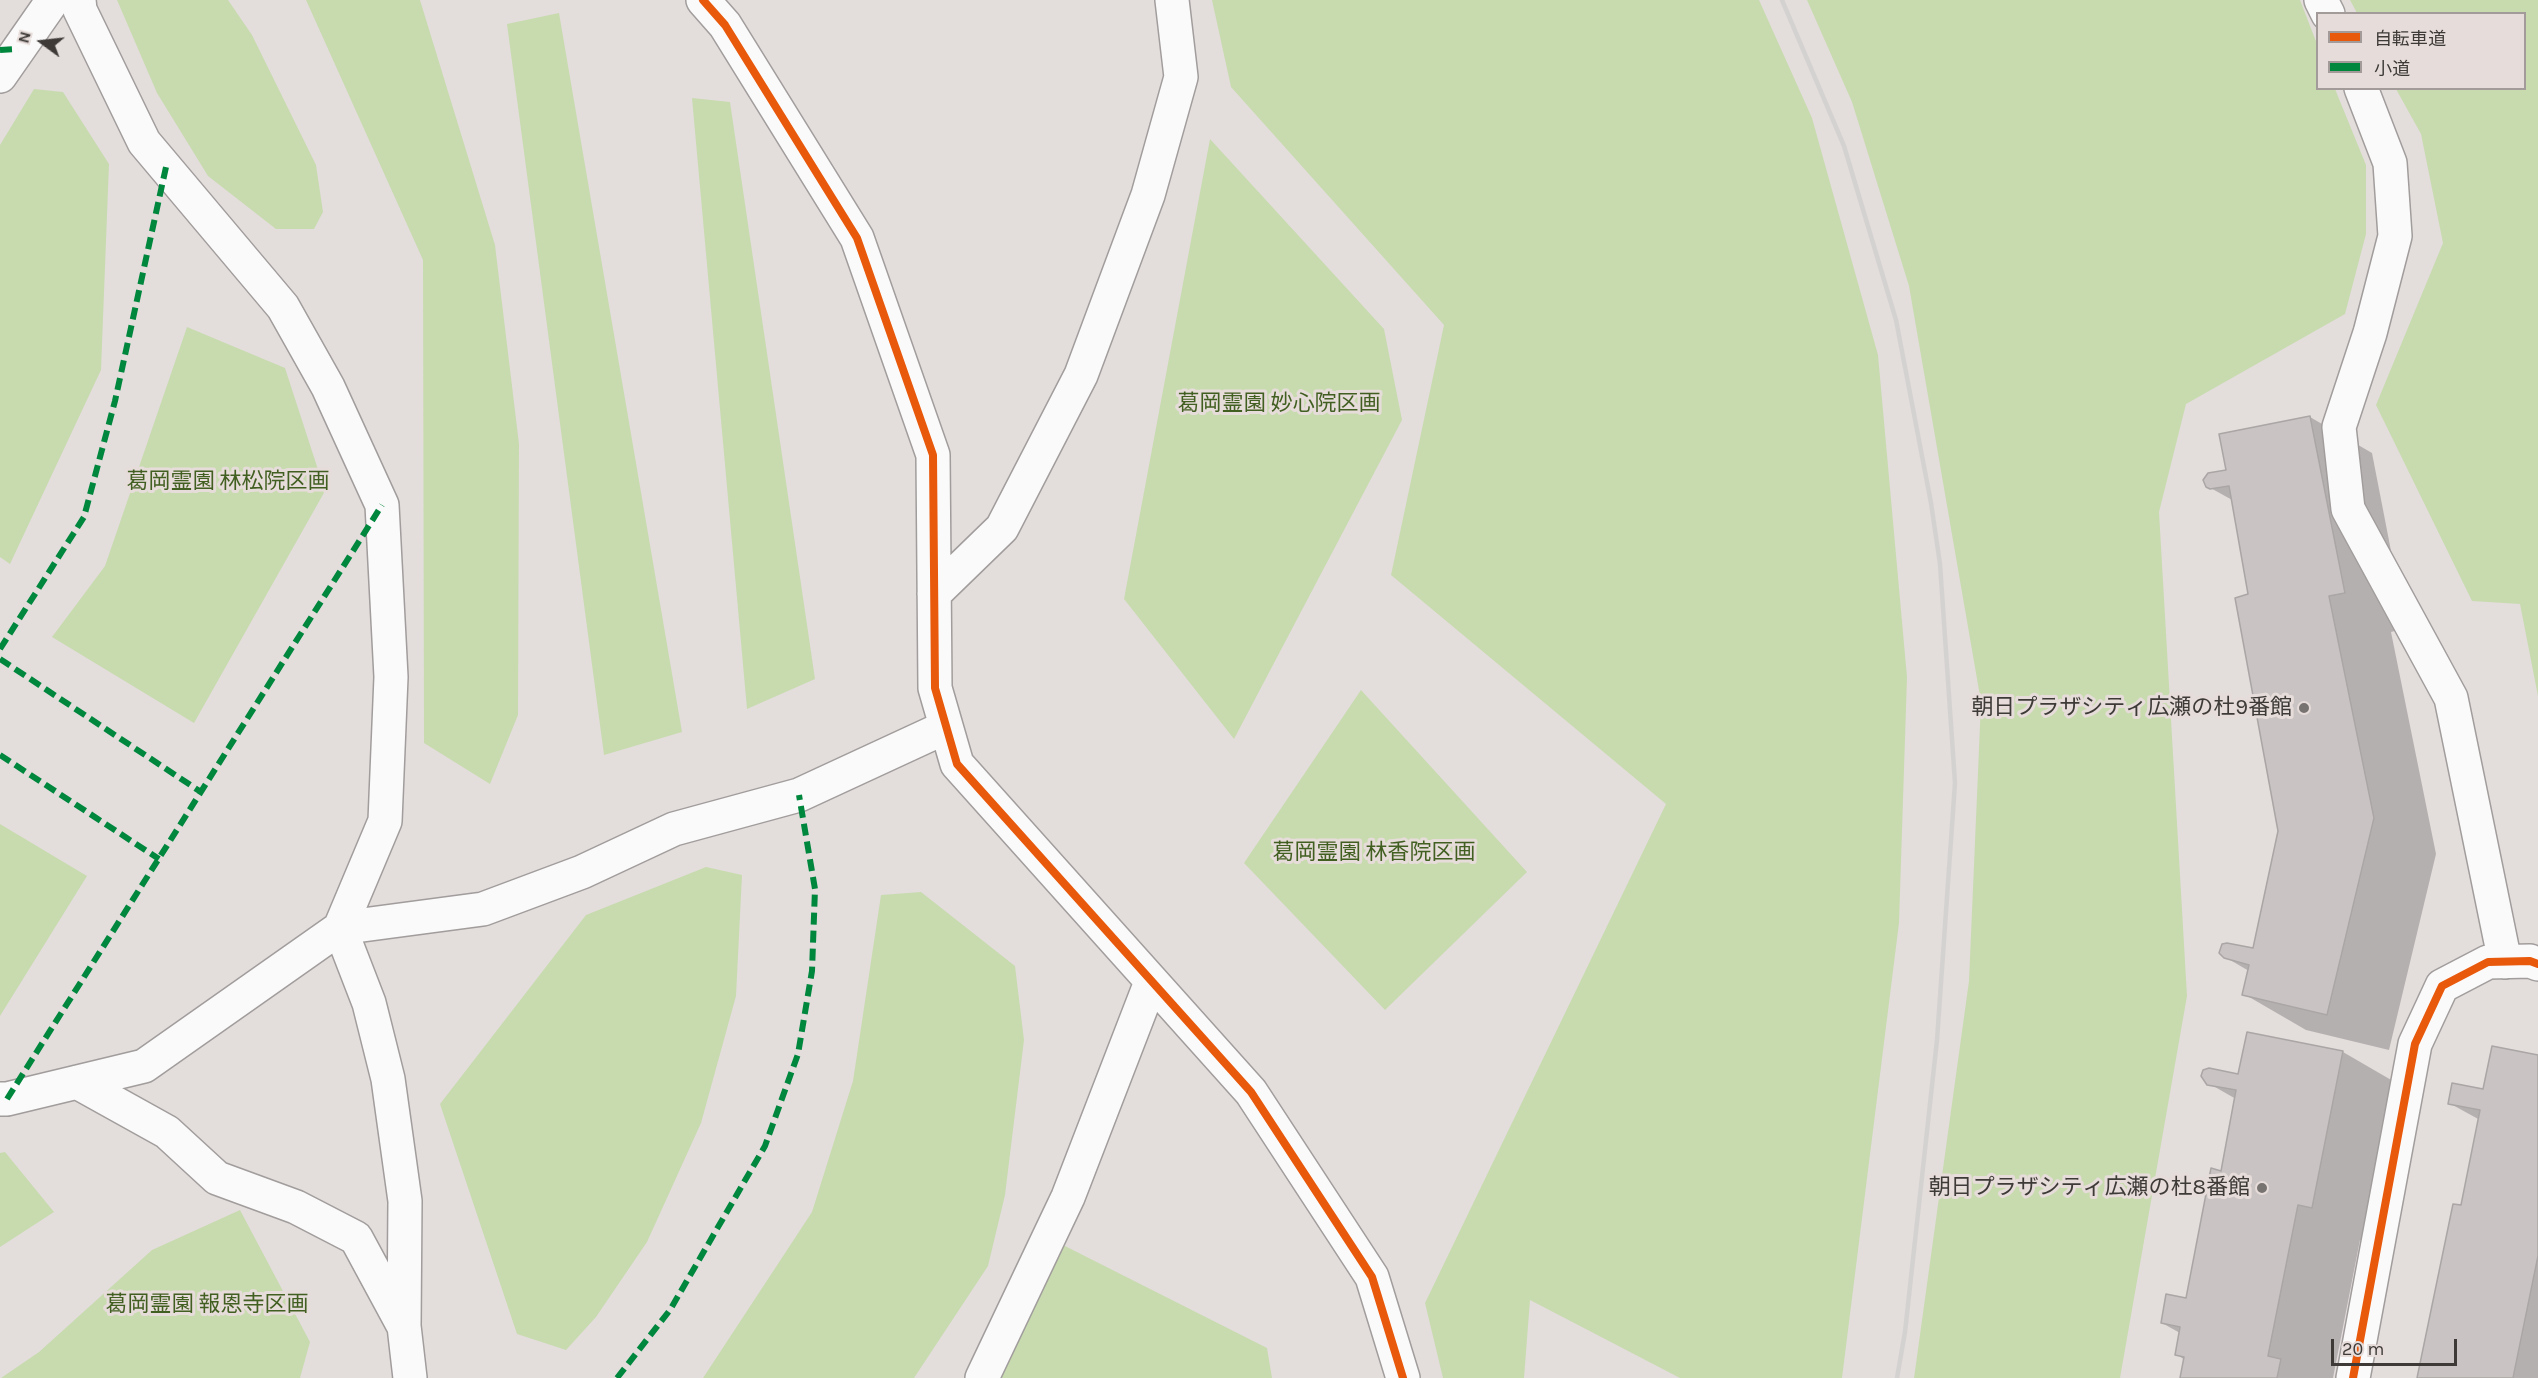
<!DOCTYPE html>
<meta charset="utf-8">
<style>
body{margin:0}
#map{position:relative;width:2538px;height:1378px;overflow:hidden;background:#e3dddc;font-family:Karla,"Noto Sans JP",sans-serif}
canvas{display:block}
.legend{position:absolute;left:2316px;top:12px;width:210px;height:78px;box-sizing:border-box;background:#e6dcd9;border:2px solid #a29b99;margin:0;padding:8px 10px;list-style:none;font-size:18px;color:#3d3a38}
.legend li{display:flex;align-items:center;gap:12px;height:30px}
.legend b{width:30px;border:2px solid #a29b99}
.north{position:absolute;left:12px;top:12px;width:60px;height:60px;-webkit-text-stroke:4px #e6dcd9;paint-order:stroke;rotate:285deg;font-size:16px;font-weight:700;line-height:24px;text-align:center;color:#3d3a38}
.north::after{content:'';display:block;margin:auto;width:21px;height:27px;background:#3d3a38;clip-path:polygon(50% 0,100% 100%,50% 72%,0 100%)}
.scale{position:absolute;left:2331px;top:1339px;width:126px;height:27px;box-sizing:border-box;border:3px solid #3d3a38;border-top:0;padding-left:8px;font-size:18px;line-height:21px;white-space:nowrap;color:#3d3a38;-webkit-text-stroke:4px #e6dcd9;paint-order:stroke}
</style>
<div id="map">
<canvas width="2538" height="1378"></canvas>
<ul class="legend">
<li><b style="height:8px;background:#e8590c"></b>自転車道</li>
<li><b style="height:8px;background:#00873e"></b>小道</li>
</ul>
<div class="north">N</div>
<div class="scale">20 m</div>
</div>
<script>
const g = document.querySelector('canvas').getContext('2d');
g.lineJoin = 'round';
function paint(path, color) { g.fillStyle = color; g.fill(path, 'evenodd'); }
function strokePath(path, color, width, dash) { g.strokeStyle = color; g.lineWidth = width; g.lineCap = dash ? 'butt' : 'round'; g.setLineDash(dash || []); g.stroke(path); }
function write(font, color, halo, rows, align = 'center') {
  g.font = font + ' Karla,"Noto Sans JP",sans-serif'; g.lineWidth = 6; g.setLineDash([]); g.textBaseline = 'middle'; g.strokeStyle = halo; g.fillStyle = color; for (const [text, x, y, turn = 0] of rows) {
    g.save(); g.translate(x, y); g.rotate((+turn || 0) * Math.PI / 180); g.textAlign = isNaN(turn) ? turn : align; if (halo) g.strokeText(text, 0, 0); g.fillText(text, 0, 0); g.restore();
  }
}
paint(new Path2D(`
 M117 0H228L252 35 316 165 323 212 314 229H276L208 176 157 93Z
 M306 0H420L495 245 519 444 518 715 490 784 424 743 423 260Z
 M1212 0H1759L1812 118 1878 355 1907 677 1899 923 1842 1378H1680L1530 1300 1524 1378H1443L1425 1303 1666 804 1391 575 1444 325 1231 87Z
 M1807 0H2300L2317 44 2318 88 2335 89 2366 165V234L2345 314 2186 404 2159 512 2187 996 2120 1378H1914L1969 981 1981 702 1909 286 1852 102Z
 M2350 0H2538V696L2520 604 2472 601 2376 405 2443 243 2421 134 2396 89 2524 88V14L2357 13Z
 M559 13 682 732 604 755 507 24Z
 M34 89 63 92 109 164 101 370 10 564 0 557V145Z
 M692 98 730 102 815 679 747 709Z
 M1210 139 1384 329 1402 420 1234 739 1124 599Z
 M187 327 285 368 325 491 194 723 52 637 105 566Z
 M1361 690 1527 872 1385 1010 1244 863Z
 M0 824 87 876 0 1016Z
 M706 867 742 875 736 996 701 1123 647 1242 596 1317 566 1350 517 1334 440 1104 586 915Z
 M921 892 1015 966 1024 1040 1005 1195 988 1266 914 1378H703L812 1212 853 1081 881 895Z
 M5 1152 54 1212 0 1247V1153Z
 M240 1210 310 1342 300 1378H1L39 1352 152 1250Z
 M1063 1245 1267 1348 1272 1378H999Z`), '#c8dbaf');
paint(new Path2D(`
 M2310 417 2372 453 2406 628 2391 632 2436 854 2389 1050 2306 1030 2244 994 2249 971 2225 957 2254 950 2280 831 2249 595 2234 501 2207 486Z
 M2343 1052 2405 1088 2374 1243 2360 1240 2333 1378H2182L2185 1360 2176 1354 2180 1333 2162 1323 2187 1300 2222 1172 2236 1099 2208 1083Z
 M2538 1057V1378H2419L2462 1207 2480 1120 2449 1103 2484 1091Z`), '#0003');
const building = new Path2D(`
 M2310 416 2345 593 2329 596 2374 818 2327 1015 2242 995 2249 965 2224 958 2219 953 2222 944 2227 943 2253 948 2278 831 2235 598 2248 594 2229 486 2210 489 2206 487 2203 480 2208 473 2226 470 2219 434Z
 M2247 1032 2343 1051 2312 1208 2298 1205 2268 1356 2281 1359 2277 1378H2180L2184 1357 2175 1355 2180 1327 2161 1323 2166 1294 2186 1298 2211 1168 2221 1171 2236 1090 2207 1085 2201 1076 2203 1070 2209 1068 2238 1074Z
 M2492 1046 2538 1055V1256L2513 1378H2417L2453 1204 2461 1205 2480 1110 2448 1104 2452 1083 2483 1089Z`);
paint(building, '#c9c4c3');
strokePath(building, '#aaa6a5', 1.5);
const minor = new Path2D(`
 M703 0 725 25 857 238 933 455 935 688 957 764 1251 1092 1372 1277 1403 1378
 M2321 0 2328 14
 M0 76 53 0
 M2361 88 2390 163 2395 236 2370 333 2339 427 2348 509 2451 698 2505 962
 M934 594 1002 528 1081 375 1148 195 1181 77 1172 0
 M77 1082 167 1132 217 1178 296 1207 356 1238 403 1325
 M0 1099H7L144 1066 340 928 385 821 391 677 382 505 328 387 283 307 144 142 80 10 79 0
 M410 1378 404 1326 405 1201 388 1079 369 1003 340 928 483 909 582 872 674 829 799 795 946 727
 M982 1378 1068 1197 1151 982
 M2353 1378 2415 1044 2442 986 2488 962 2530 961 2538 964`);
strokePath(minor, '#a19d9c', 36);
strokePath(minor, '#fbfafa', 33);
strokePath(new Path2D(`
 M1782 0 1844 146 1896 320 1931 503 1940 564 1955 783 1937 1040 1905 1332 1897 1378`), '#d4d2d1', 4.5);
strokePath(new Path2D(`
 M0 50 18 49
 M0 649 84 517 115 401 166 167
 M0 659 201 792
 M0 755 159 859
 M7 1099 382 505
 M617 1378 670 1310 765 1146 798 1054 812 971 815 889 799 795`), '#00873e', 6, [12, 6]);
strokePath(new Path2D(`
 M703 0 725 25 857 238 933 455 935 688 957 764 1251 1092 1372 1277 1403 1378
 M2353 1378 2415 1044 2442 986 2488 962 2530 961 2538 964`), '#e8590c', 8);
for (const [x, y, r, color] of [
 [2304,708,6,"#777371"],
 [2262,1188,6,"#777371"]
]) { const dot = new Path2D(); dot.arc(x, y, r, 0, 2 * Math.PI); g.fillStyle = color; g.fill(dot); strokePath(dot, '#e6dcd9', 2); }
write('22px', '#425f22', '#e6dcd9', [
 ["葛岡霊園 妙心院区画",1279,404],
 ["葛岡霊園 林松院区画",228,482],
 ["葛岡霊園 林香院区画",1374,853],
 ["葛岡霊園 報恩寺区画",207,1305]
]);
write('22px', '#3d3a38', '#e6dcd9', [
 ["朝日プラザシティ広瀬の杜9番館",2292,708],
 ["朝日プラザシティ広瀬の杜8番館",2250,1188]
], 'right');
</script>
